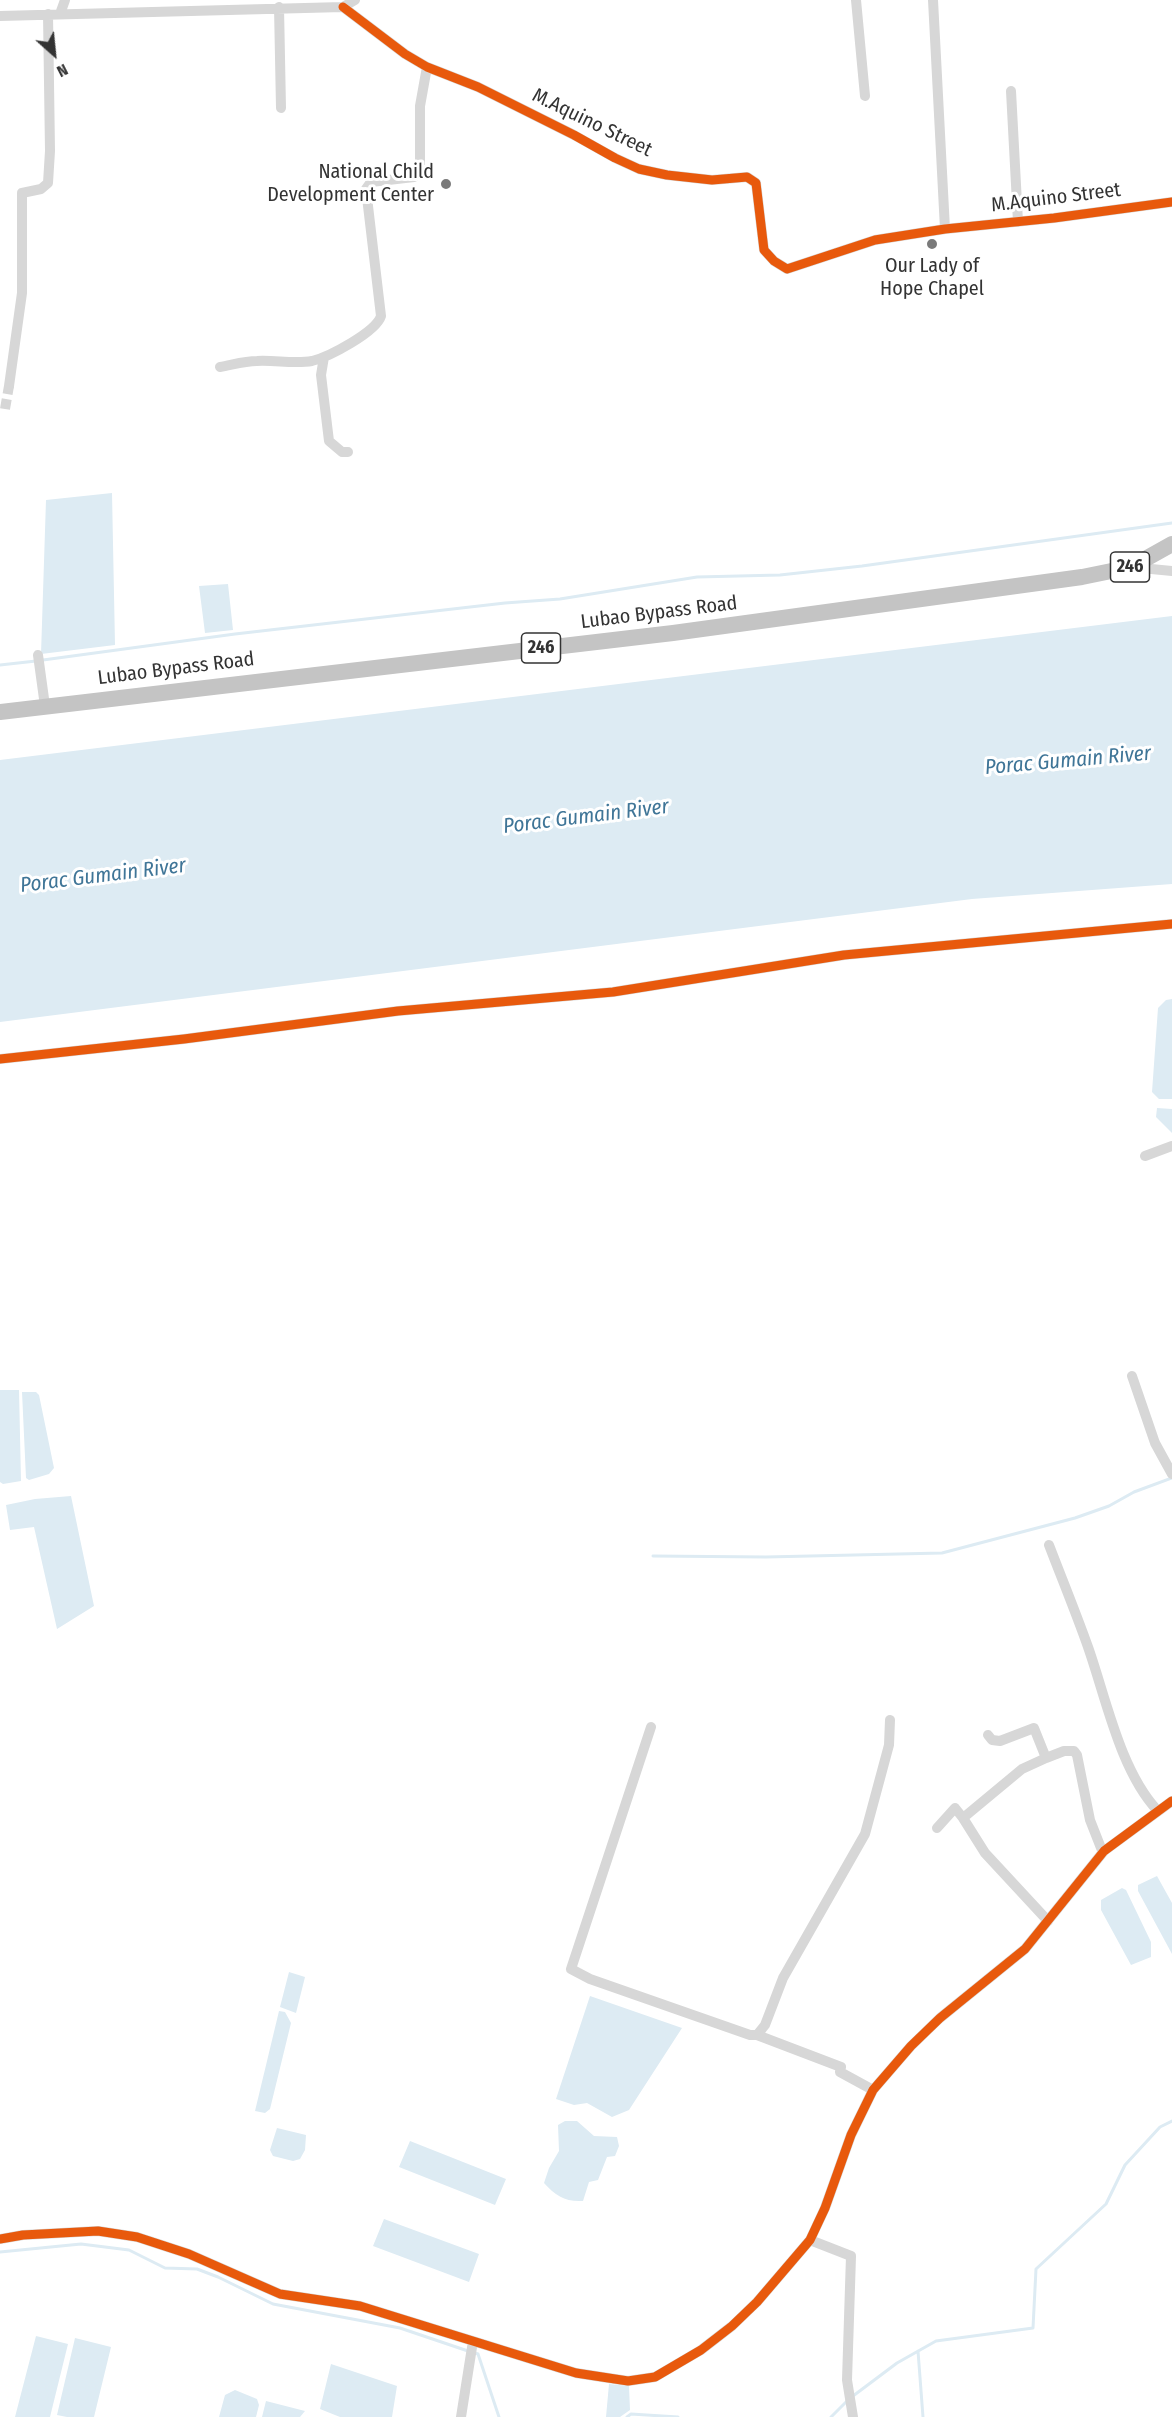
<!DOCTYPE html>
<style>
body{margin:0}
#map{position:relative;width:1172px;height:2417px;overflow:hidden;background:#fff;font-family:"Fira Sans Condensed",sans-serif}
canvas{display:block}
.north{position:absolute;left:24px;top:24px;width:60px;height:60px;-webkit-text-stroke:4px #fff;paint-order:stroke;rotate:153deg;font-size:16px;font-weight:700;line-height:24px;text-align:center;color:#333}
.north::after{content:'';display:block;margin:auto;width:21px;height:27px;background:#333;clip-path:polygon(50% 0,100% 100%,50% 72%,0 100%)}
</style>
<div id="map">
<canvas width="1172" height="2417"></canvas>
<div class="north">N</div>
</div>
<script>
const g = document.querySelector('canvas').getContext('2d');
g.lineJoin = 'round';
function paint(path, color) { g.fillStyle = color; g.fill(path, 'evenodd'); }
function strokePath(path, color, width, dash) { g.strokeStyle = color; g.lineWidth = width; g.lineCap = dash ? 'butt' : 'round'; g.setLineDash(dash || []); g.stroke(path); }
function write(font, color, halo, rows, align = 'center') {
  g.font = font + ' "Fira Sans Condensed",sans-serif'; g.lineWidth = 6; g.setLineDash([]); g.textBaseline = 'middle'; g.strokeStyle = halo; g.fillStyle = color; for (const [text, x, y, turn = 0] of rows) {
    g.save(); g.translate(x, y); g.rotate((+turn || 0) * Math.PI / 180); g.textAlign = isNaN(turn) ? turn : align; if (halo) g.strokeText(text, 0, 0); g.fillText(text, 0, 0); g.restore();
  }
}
paint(new Path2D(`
 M112 493 115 645 41 654 46 500Z
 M228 584 233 630 205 633 199 586Z
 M1172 616V884L972 899 0 1022V760Z
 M1172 999V1099H1159L1152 1092 1158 1008 1166 1000Z
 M1157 1108 1172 1109V1133L1156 1117Z
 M0 1390H19L21 1481 3 1484 0 1482Z
 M22 1392H36L39 1395 54 1468 49 1474 29 1480 26 1478Z
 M71 1496 94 1606 57 1629 34 1527 10 1530 6 1505 35 1499Z
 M1157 1876 1172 1903V1954L1138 1891V1885Z
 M1122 1888 1126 1890 1151 1942V1957L1131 1965 1101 1910V1900Z
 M289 1972 305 1977 296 2013 280 2007Z
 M590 1996 682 2028 629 2110 612 2117 587 2103 574 2105 556 2099Z
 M279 2011 285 2012 291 2023 270 2109 265 2113 255 2111Z
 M565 2121H577L594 2136 617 2137 619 2146 615 2156 607 2157 598 2180 589 2182 583 2201C565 2202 556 2196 544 2183L549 2168 559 2151 558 2125Z
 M277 2128 306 2135 305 2150 300 2159 293 2161 273 2156 270 2150Z
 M410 2141 506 2179 495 2205 399 2167Z
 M384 2219 479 2254 469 2282 373 2246Z
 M36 2336 68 2344 50 2417H15Z
 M75 2338 111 2347 94 2417H67L57 2415Z
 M331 2364 397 2386 392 2417H340L320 2409Z
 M609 2384 629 2386 630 2410 620 2417H606Z
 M235 2390 257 2399 259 2405 256 2417H219L225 2395Z
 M266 2401 305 2411 300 2417H262Z`), '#ddebf3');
strokePath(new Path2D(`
 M43 660 235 634 505 603 560 599 697 577 780 575 862 566 1172 523
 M0 665 36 661
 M653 1556 766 1557 942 1553 1075 1518 1109 1506 1134 1492 1172 1478
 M0 2252 81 2244 129 2250 165 2268 197 2269 218 2277 273 2304 400 2328 468 2351
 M918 2351 923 2417
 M475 2353 478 2354 499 2417
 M853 2396 897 2363 936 2341 1033 2328 1036 2269 1106 2204 1125 2165 1160 2127 1172 2121
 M627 2417 631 2414 678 2417
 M831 2417 848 2400`), '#ddebf3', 3);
strokePath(new Path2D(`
 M5 409 9 386`), '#d6d6d6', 10, [10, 5]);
strokePath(new Path2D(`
 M856 0 865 96
 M933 0 945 229
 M279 7 281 108
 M343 7 405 54 427 67 478 87 574 135 615 158 639 169 667 175 712 180 747 177 756 183 764 250 774 261 787 269 875 240 945 229 1054 218 1172 202
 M343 7 355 0
 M60 14 65 0
 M0 16 343 7
 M1011 91 1018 222
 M324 357 321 375 329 441 342 452H348
 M220 367C232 365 244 361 257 361 275 360 295 364 312 361 329 357 376 332 381 316L366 189 371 182 414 177 417 174 420 165V106L427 67
 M9 386 22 293V193L41 189 48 183 50 151 48 14
 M1131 567 1172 571
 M38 655 45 706
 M0 1059 184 1039 398 1011 613 992 844 955 1172 924
 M1145 1156 1172 1146
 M1132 1376 1155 1443 1172 1474
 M1049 1545C1062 1579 1076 1613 1088 1647 1106 1698 1120 1770 1157 1810
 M651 1727 571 1969 590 1979 750 2035H757
 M988 1735 992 1740 1000 1741 1034 1728 1046 1758 1064 1751H1074L1077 1755 1090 1820 1101 1848 1104 1851
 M1046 1758 1022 1769 963 1818 985 1853 1048 1921
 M937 1828 955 1808 963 1818
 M873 2090 840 2072 841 2067 757 2035 765 2025 783 1978 865 1834 889 1745 890 1720
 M0 2239 23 2235 98 2231 137 2237 189 2254 280 2294 360 2306 576 2373 628 2381 655 2377 701 2350 732 2326 757 2302 810 2240 825 2208 851 2135 873 2090 911 2046 940 2018 1025 1949 1104 1851 1172 1801
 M810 2240 851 2256 847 2380 853 2417
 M461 2417 473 2341`), '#d7d7d7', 10);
strokePath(new Path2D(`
 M0 712 673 633 1082 577 1131 567 1172 544`), '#c4c4c4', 16);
strokePath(new Path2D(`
 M343 7 405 54 427 67 478 87 574 135 615 158 639 169 667 175 712 180 747 177 756 183 764 250 774 261 787 269 875 240 945 229 1054 218 1172 202
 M0 1059 184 1039 398 1011 613 992 844 955 1172 924
 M0 2239 23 2235 98 2231 137 2237 189 2254 280 2294 360 2306 576 2373 628 2381 655 2377 701 2350 732 2326 757 2302 810 2240 825 2208 851 2135 873 2090 911 2046 940 2018 1025 1949 1104 1851 1172 1801`), '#e8590c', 9);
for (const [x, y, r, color] of [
 [446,184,6,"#7a7a7a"],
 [932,244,6,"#7a7a7a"]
]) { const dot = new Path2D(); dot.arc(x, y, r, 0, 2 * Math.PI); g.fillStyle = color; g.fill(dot); strokePath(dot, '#fff', 2); }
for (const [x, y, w] of [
 [1130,567,39],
 [541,648,39]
]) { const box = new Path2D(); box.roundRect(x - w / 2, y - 15, w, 30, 4.5); g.fillStyle = '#fff'; g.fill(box); strokePath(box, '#333', 1.5); }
write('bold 18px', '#333', null, [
 ["246",1130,567],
 ["246",541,648]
]);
write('20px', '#333', '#fff', [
 ["M.Aquino Street",592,123,26],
 ["M.Aquino Street",1056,198,-7],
 ["Lubao Bypass Road",659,613,-7],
 ["Lubao Bypass Road",176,669,-7]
]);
write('20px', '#333', '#fff', [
 ["National Child",434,172],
 ["Development Center",434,195],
 ["Our Lady of",932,266,"center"],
 ["Hope Chapel",932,289,"center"]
], 'right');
write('italic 21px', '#3f7597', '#fff', [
 ["Porac Gumain River",1068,761,-5],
 ["Porac Gumain River",586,817,-7],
 ["Porac Gumain River",103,876,-7]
]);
</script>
